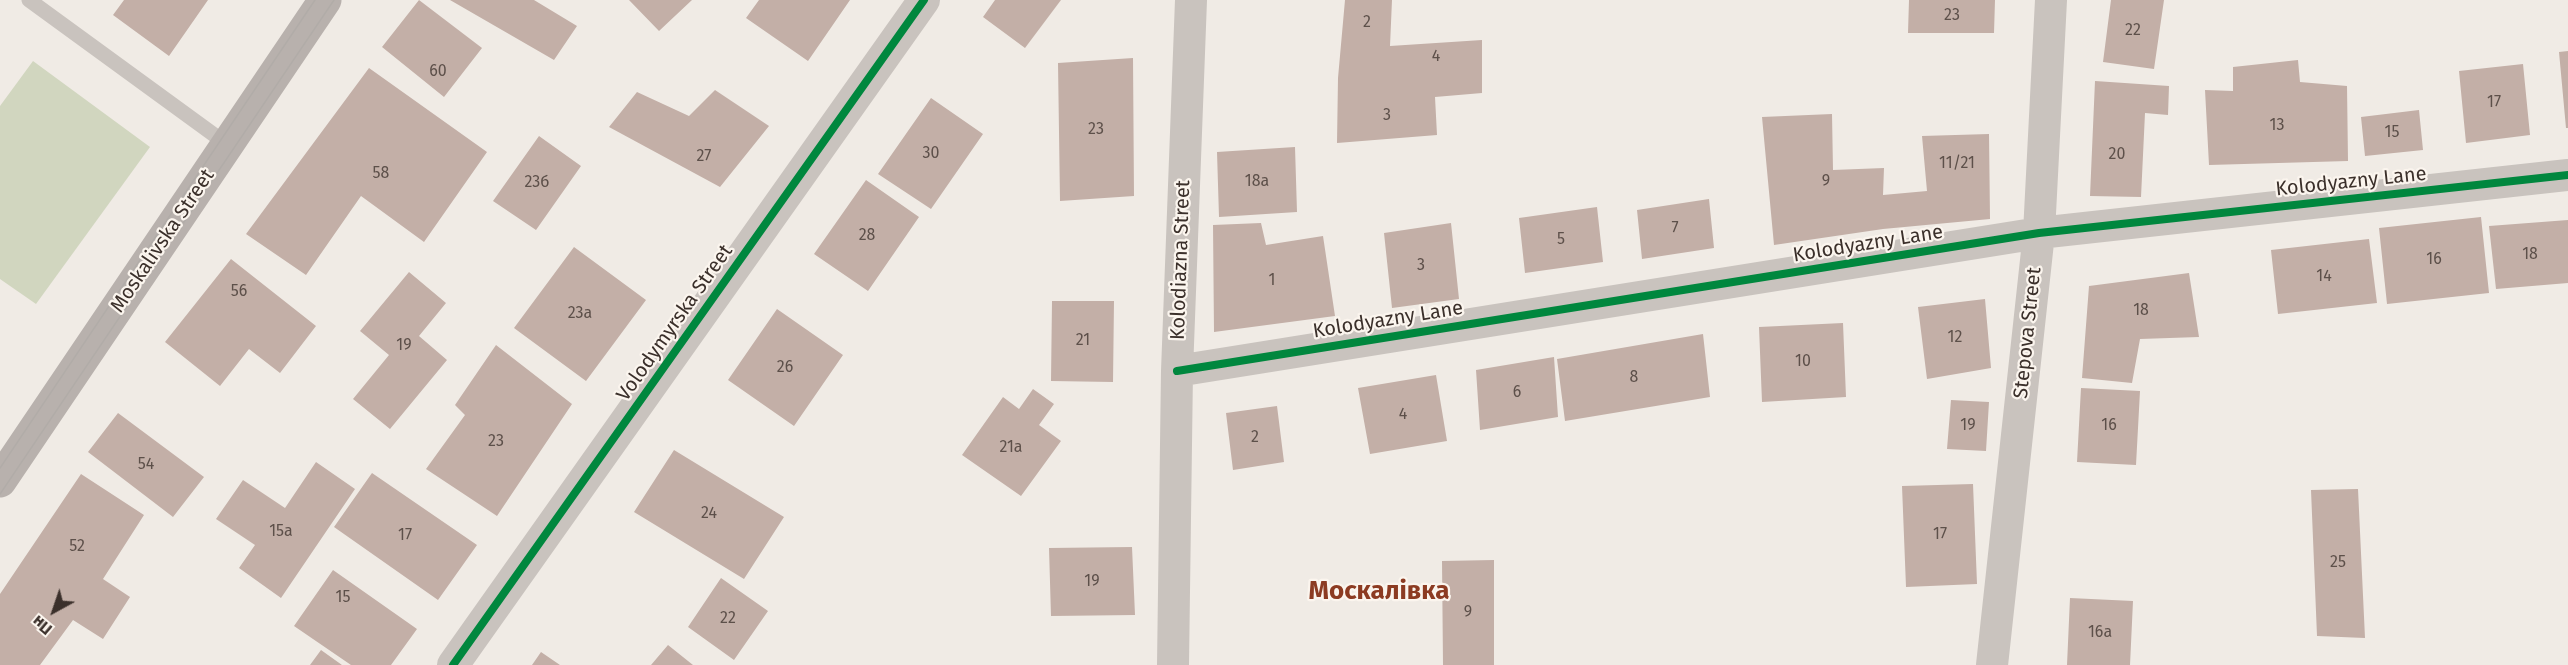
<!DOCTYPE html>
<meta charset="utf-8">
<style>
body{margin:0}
#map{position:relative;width:2568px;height:665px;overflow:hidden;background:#f0ebe5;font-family:"Fira Sans",sans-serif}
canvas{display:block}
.north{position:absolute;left:24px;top:581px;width:60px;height:60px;-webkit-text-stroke:4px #fbf5ee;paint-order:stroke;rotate:220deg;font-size:16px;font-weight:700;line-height:24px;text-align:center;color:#3b302b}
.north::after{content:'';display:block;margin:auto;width:21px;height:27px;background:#3b302b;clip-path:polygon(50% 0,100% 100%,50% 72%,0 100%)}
</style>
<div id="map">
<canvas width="2568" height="665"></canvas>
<div class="north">Пн</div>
</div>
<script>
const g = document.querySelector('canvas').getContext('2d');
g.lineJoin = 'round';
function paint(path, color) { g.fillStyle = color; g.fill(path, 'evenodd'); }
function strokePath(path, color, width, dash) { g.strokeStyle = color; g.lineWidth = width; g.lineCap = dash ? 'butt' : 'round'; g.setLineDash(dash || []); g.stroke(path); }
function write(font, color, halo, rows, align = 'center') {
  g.font = font + ' "Fira Sans",sans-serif'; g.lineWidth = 4.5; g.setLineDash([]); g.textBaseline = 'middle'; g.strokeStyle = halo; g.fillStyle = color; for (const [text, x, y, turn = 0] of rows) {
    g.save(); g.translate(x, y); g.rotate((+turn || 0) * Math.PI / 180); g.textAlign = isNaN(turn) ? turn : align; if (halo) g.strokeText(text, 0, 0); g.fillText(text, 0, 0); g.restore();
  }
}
paint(new Path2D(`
 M33 61 150 147 36 304 0 279V106Z`), '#d1d6bf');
paint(new Path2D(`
 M124 0H208L169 56 113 15Z
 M419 0 482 48 444 97 382 47Z
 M450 0H534L577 26 554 60Z
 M629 0H692L659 31Z
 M759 0H850L808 61 746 18Z
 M995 0H1061L1025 48 983 17Z
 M1345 0H1392L1390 46 1482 40V93L1435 97 1437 135 1337 143 1338 78Z
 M1909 0H1995L1994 33H1908Z
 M2111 0H2164L2154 69 2103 62Z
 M2568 51V128H2566L2559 52Z
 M1133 58 1134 196 1060 201 1058 63Z
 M2298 60 2300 82 2347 86 2348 161 2209 165 2205 90 2233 91V67Z
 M2523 64 2530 135 2466 143 2459 71Z
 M369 68 487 152 424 242 361 196 306 275 246 234Z
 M2095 81 2169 86 2168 115 2145 113 2141 197 2090 196Z
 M715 90 769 126 720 187 609 127 637 92 689 116Z
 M931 98 983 134 931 209 878 174Z
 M2419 110 2423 150 2365 156 2361 117Z
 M1832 114 1833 170 1884 168 1883 195 1927 191 1922 136 1989 134 1990 219 1883 229 1774 245 1762 117Z
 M539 136 581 166 536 230 493 201Z
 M1295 147 1297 212 1219 217 1217 152Z
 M866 180 919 217 868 291 814 254Z
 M1709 199 1714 248 1642 259 1637 210Z
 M1597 207 1603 262 1525 273 1519 218Z
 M2481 217 2489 293 2387 304 2379 228Z
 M2568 220V283L2496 289 2489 226Z
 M1261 223 1266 245 1323 236 1335 316 1214 332 1213 225Z
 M1451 223 1459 299 1392 308 1384 233Z
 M2369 239 2377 303 2278 314 2271 250Z
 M574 247 646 300 586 381 514 328Z
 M231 259 316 326 280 373 249 349 220 386 165 342Z
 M409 272 446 303 419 336 447 360 390 429 353 399 389 355 360 331Z
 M2189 273 2199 337 2140 339 2132 383 2082 378 2089 286Z
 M1985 299 1991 368 1927 379 1918 307Z
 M1052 301H1114L1113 382 1051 381Z
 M777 309 843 355 794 426 728 380Z
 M1843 323 1846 397 1762 402 1759 327Z
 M1703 334 1710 397 1565 421 1557 359Z
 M496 345 572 404 497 516 426 469 465 415 455 405Z
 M1554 357 1558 417 1480 430 1476 370Z
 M1436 375 1447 441 1370 454 1358 388Z
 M2081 388 2140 391 2136 465 2077 462Z
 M1033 389 1054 404 1039 425 1061 441 1021 496 962 455 1003 397 1019 409Z
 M1951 400 1989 402 1986 451 1947 449Z
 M1277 406 1284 462 1233 470 1226 413Z
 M118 413 204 477 173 517 88 452Z
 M674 450 784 517 744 579 634 512Z
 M316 462 355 489 281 598 239 568 255 545 216 519 243 480 285 508Z
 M372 473 477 545 438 600 334 527Z
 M81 474 144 515 103 579 130 597 103 639 73 620 40 665H0V594Z
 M1973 484 1977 584 1906 587 1902 486Z
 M2358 489 2365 638 2317 636 2311 490Z
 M1132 547 1135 615 1051 616 1049 548Z
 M1494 560V665H1443L1442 561Z
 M333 570 417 629 391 665H351L294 626Z
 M721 578 768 611 734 660 688 627Z
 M2070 598 2133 601 2130 665H2067Z
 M668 645 693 665H651Z
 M321 650 342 665H310Z
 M541 652 560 665H532Z`), '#c3afa7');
strokePath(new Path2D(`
 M29 0 228 145`), '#c9c3be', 15);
strokePath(new Path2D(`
 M1177 371 2039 233 2568 175
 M453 665 924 0
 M1173 665 1177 371 1191 0
 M1992 665 2039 233 2051 0`), '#c9c3be', 32);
strokePath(new Path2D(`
 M0 481 325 0`), '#b8b1ad', 33);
strokePath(new Path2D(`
 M0 468 315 0
 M0 494 334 0`), '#b1aca8', 1.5);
strokePath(new Path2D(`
 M1177 371 2039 233 2568 175
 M453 665 924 0`), '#00873e', 8);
write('16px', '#5d504a', null, [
 ["23",1952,16],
 ["2",1367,23],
 ["22",2133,31],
 ["4",1436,57],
 ["60",438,72],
 ["17",2494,103],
 ["3",1387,116],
 ["13",2277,126],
 ["23",1096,130],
 ["15",2392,133],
 ["30",931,154],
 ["20",2117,155],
 ["27",704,157],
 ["11/21",1957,164],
 ["58",381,174],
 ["18а",1257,182],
 ["9",1826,182],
 ["23б",537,183],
 ["7",1675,229],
 ["28",867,236],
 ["5",1561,240],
 ["18",2530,255],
 ["16",2434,260],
 ["3",1421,266],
 ["14",2324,277],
 ["1",1272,281],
 ["56",239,292],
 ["18",2141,311],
 ["23а",580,314],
 ["12",1955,338],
 ["21",1083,341],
 ["19",404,346],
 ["10",1803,362],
 ["26",785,368],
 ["8",1634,378],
 ["6",1517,393],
 ["4",1403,415],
 ["19",1968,426],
 ["16",2109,426],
 ["2",1255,438],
 ["23",496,442],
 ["21а",1011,448],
 ["54",146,465],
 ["24",709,514],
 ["15а",281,532],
 ["17",1940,535],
 ["17",405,536],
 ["52",77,547],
 ["25",2338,563],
 ["19",1092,582],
 ["15",343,598],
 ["9",1468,613],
 ["22",728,619],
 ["16а",2100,633]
]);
write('20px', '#3b302b', '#fbf5ee', [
 ["Kolodyazny Lane",2351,182,-6],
 ["Moskalivska Street",163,241,-56],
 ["Kolodyazny Lane",1868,244,-9],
 ["Kolodiazna Street",1181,260,-88],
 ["Kolodyazny Lane",1388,320,-9],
 ["Volodymyrska Street",675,323,-55],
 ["Stepova Street",2028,333,-84]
]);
write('bold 26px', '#8c3b22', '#fbf5ee', [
 ["Москалівка",1379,592]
]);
</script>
